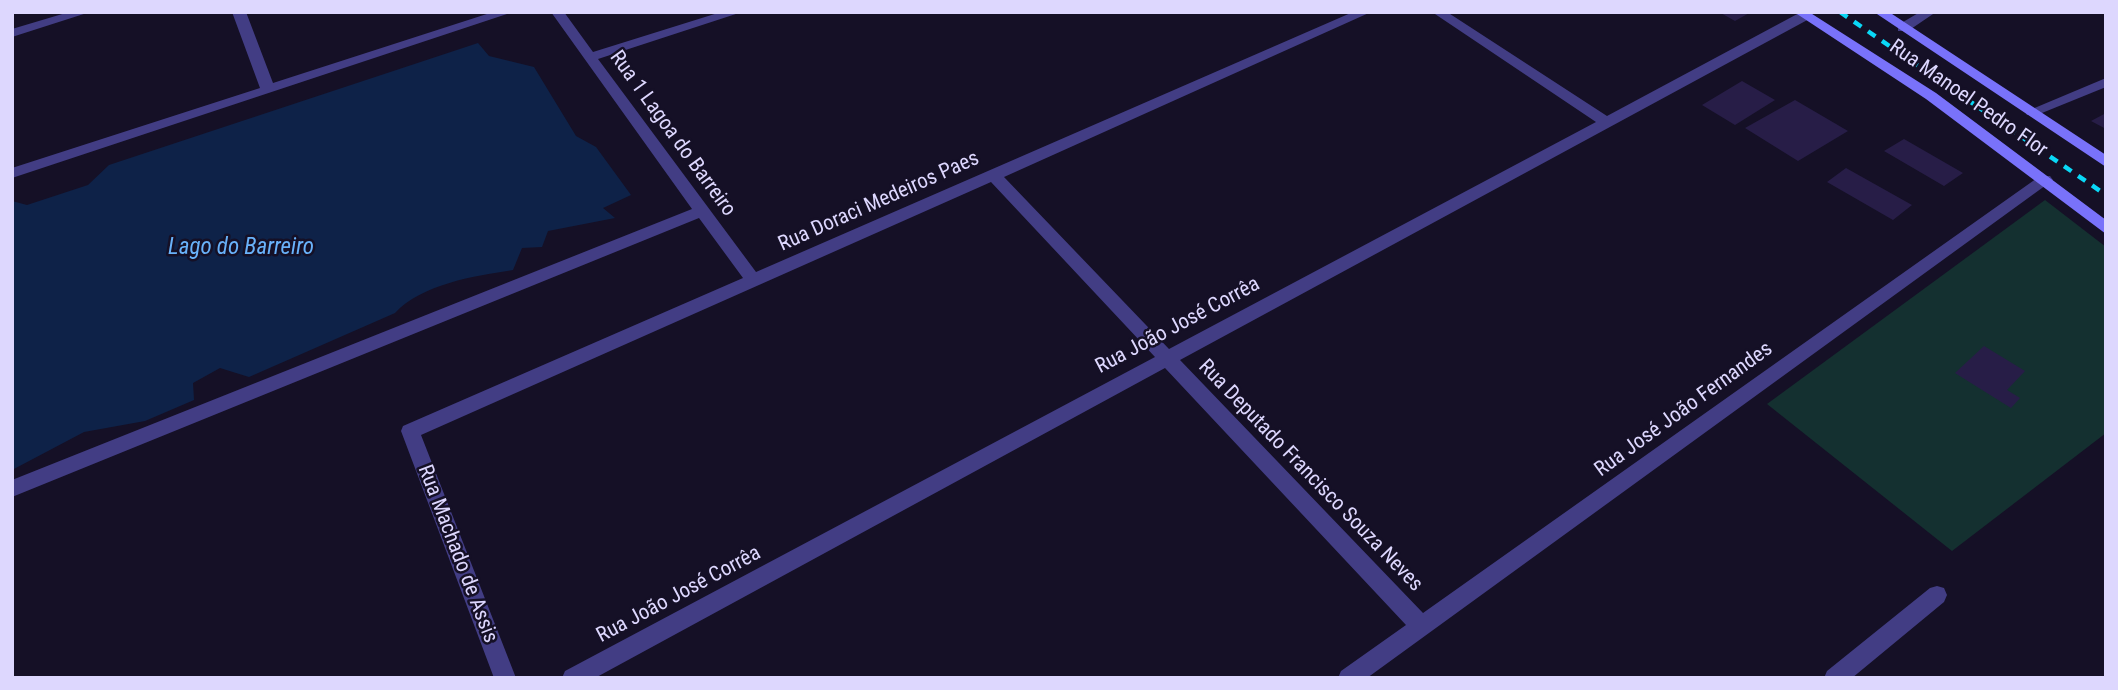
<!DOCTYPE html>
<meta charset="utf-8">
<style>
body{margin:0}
#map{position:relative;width:2118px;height:690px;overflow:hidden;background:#151026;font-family:"Roboto Condensed",sans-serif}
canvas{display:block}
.frame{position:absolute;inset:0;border:14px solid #ddd7fe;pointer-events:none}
</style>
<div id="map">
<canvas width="2118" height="690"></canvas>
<div class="frame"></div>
</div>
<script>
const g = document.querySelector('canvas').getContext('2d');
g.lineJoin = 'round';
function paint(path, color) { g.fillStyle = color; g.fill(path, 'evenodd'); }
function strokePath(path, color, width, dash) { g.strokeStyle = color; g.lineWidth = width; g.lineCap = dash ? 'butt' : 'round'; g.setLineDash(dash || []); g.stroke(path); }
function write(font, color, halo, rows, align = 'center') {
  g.font = font + ' "Roboto Condensed",sans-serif'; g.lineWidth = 5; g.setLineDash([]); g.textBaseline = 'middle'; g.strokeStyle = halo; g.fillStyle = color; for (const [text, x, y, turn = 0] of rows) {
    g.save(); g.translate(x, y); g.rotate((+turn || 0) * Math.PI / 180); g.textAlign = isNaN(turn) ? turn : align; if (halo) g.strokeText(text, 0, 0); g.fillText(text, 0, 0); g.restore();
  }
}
paint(new Path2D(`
 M2045 200 2106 247V433L1952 551 1767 404Z`), '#143030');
paint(new Path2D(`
 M478 43 489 56 534 67 576 136 596 147 631 195 603 208 615 218 548 231 542 247 522 248 513 270C474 276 422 284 395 313L249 377 220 368 193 383 194 400 145 421 84 432 12 470V201L27 205 88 185 109 165Z`), '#0e2248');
paint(new Path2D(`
 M1719 12H1751L1735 21Z
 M1742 81 1775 100 1735 125 1702 105Z
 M1795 100 1848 131 1798 161 1745 128Z
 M2106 113V129L2091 121Z
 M1904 139 1963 173 1944 186 1884 151Z
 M1846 168 1912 205 1893 220 1827 182Z
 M1984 346 2025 371 2007 390 2020 398 2011 408 1955 373Z`), '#271d47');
paint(new Path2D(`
 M2106 78V87L2037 115H2027L2025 112Z`), '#423d84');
paint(new Path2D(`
 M69 12H90L12 37V29Z
 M232 12H246L273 83 493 12H513L12 178V168L260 88Z
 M551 12H564L593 52 721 12H742L598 59 756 272 1353 12H1371L1004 177 1169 349 1596 122 1432 12H1447L1607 116 1801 12H1811V18L1180 360 1423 613 2040 176H2050L2053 180 1367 678H1338L1341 671 1406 625 1165 368 595 678H562L565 671 1155 357 991 182 421 435 516 678H494L401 431 403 426 743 278 699 218 12 497V480L692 209Z
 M1920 12H1936L1908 31H1898V25Z
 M1937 586 1944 588 1947 595 1944 602 1852 678H1824L1827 671 1930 588Z`), '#423d84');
paint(new Path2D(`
 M1794 12H1809L1936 93 2106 220V234L1926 99Z
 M1874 12H1889L2106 155V167Z`), '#7972fa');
strokePath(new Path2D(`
 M1840 12 2106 195`), '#0ad8f6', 4.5, [9, 8]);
write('21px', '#ddd7fe', '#151026', [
 ["Rua Manoel Pedro Flor",1968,99,35],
 ["Rua 1 Lagoa do Barreiro",672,134,54],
 ["Rua Doraci Medeiros Paes",879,202,-24],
 ["Rua João José Corrêa",1178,326,-28],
 ["Rua José João Fernandes",1684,410,-36],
 ["Rua Deputado Francisco Souza Neves",1310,476,46],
 ["Rua Machado de Assis",457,554,69],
 ["Rua João José Corrêa",679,595,-28]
]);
write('italic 23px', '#69b2fa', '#151026', [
 ["Lago do Barreiro",241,248]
]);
</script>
